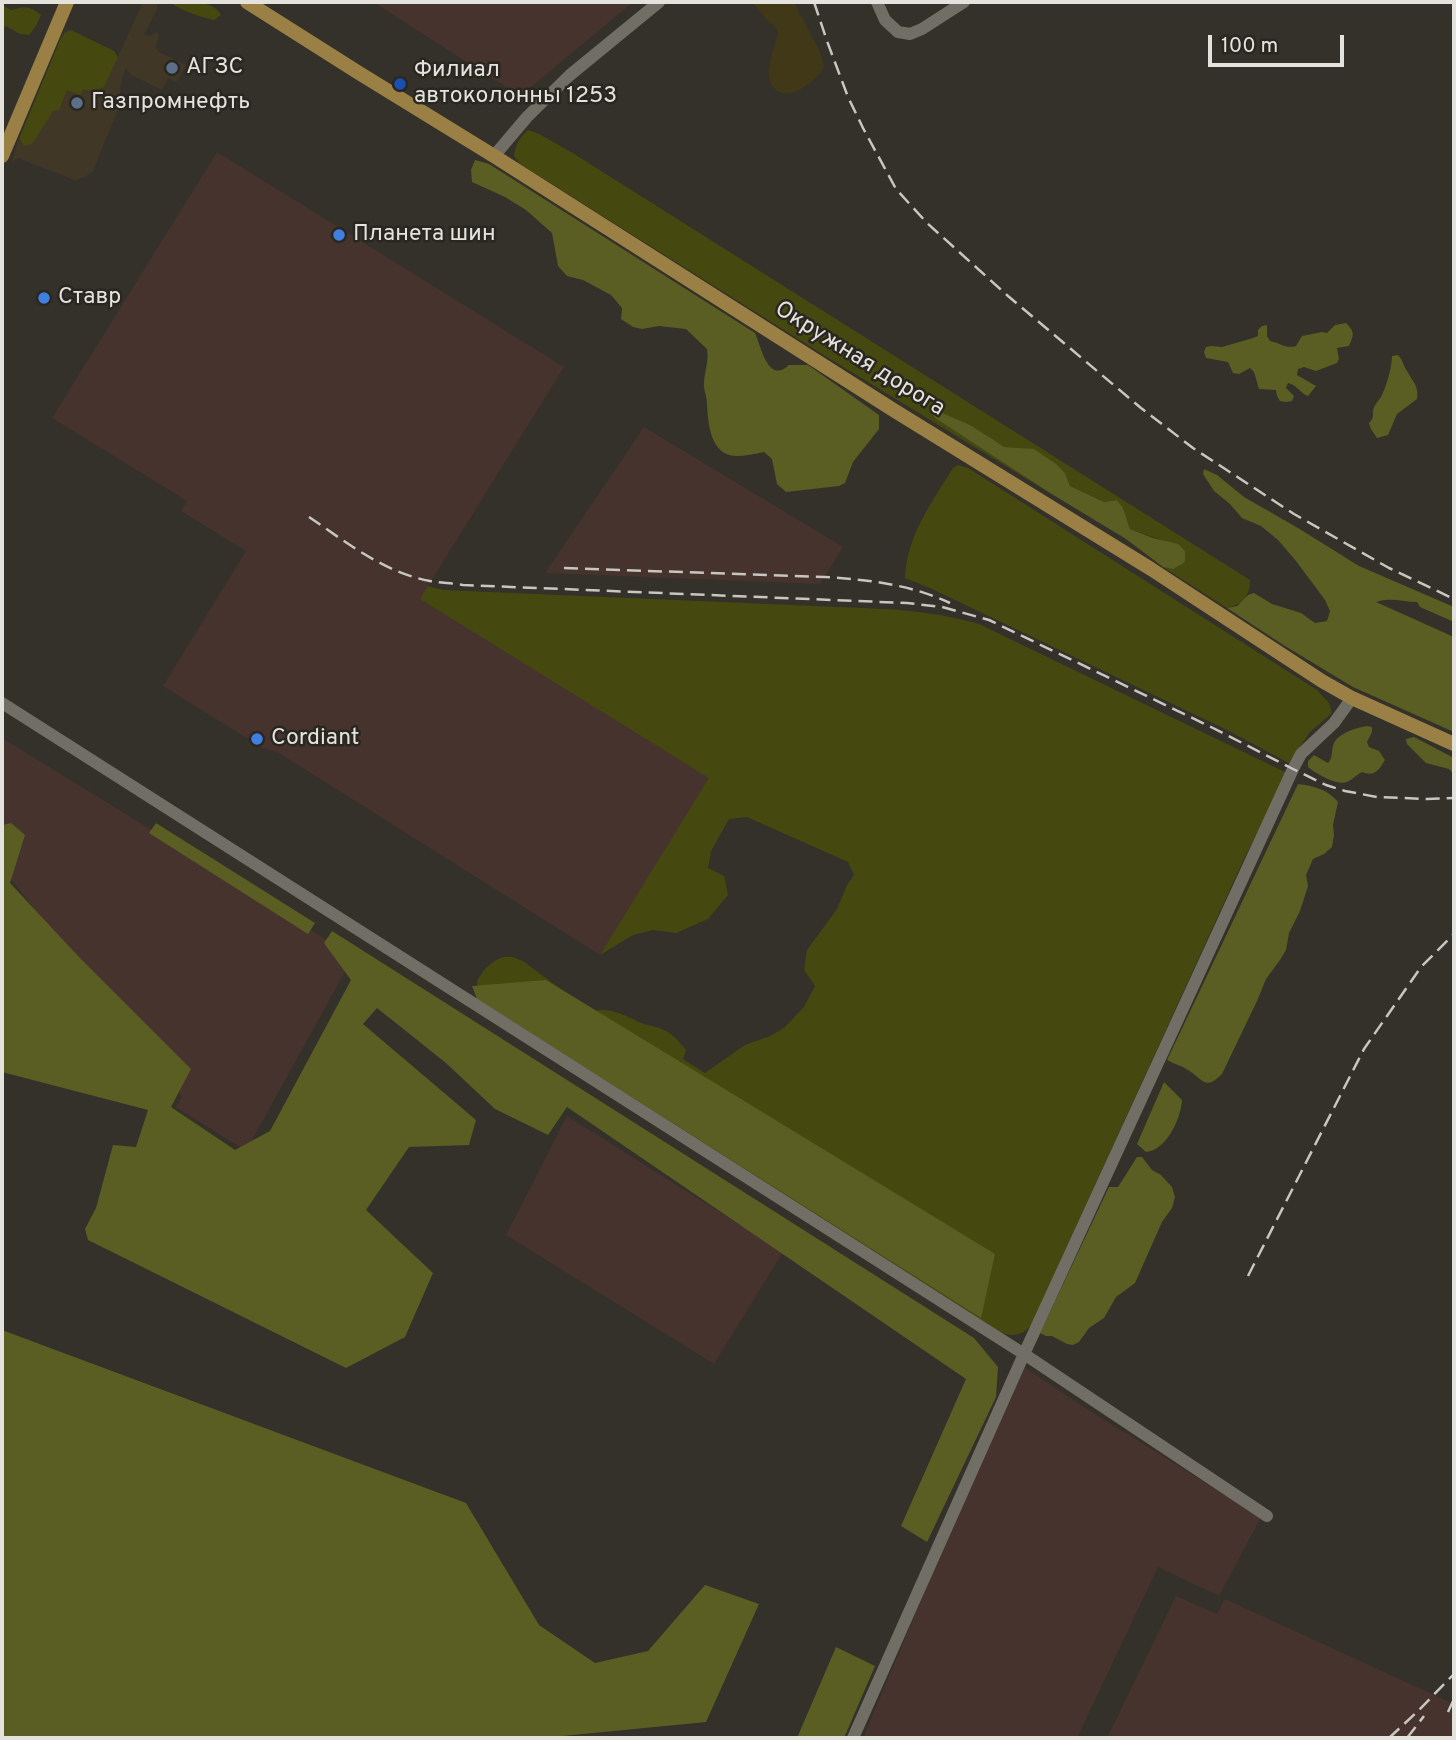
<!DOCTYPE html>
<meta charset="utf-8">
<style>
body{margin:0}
#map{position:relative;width:1456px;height:1740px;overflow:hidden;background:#333129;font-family:Overpass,sans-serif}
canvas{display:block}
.frame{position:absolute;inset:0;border:4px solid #e3e2dd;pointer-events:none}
.scale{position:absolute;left:1208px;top:35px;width:136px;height:32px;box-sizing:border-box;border:4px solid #e3e2dd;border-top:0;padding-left:9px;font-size:21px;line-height:24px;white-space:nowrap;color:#e3e2dd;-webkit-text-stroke:5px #292720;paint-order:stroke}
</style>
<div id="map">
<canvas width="1456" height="1740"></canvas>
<div class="frame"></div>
<div class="scale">100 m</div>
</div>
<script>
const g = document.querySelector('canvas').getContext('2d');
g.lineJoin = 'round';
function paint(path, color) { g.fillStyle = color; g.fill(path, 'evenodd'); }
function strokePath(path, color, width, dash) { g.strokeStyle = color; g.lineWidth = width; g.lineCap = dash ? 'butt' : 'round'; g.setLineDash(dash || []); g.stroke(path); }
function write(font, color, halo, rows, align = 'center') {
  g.font = font + ' Overpass,sans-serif'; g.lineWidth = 5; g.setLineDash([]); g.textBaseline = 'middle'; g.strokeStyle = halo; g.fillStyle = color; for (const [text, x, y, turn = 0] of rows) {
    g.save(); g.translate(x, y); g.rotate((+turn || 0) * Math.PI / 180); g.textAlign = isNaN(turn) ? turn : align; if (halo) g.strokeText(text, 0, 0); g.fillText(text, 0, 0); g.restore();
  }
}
paint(new Path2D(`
 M143 2H157V9L144 35 151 36 155 32 159 34 156 48 159 52 186 65 176 83 168 78 162 90 131 75 126 68 121 82 119 107 93 171 85 177 75 180 69 178 18 158 11 163 19 139 21 144H32L53 110 61 108 67 90 104 87Z`), '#413727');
paint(new Path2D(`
 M373 2H629L632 3 520 96Z
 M217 152 564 367 420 599 710 778 600 955 279 753 261 747 163 686 246 551 181 511 187 501 52 418Z
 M644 427 843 547 820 584 545 573Z
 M2 738 199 859 353 957 246 1151 176 1107 182 1097 145 1046 9 877 2 882Z
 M567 1116 783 1252 714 1364 506 1235Z
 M1024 1367 1098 1416 1261 1517 1219 1596 1158 1567 1077 1738H863L1008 1395Z
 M1176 1596 1217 1614 1225 1599 1454 1704V1738H1107Z`), '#47332e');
paint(new Path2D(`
 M172 2C189 2 214 0 221 15L214 20C198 16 185 12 171 3Z
 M2 5 11 10C25 6 29 5 41 15L36 26 29 35 20 34 6 26 2 28Z
 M71 30 114 51 118 57 104 87C96 92 91 91 83 89L80 95 67 90 60 109 53 111 32 144 24 146 19 139 60 40 65 32Z
 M528 130 539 134 571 152 1250 580C1250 596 1243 604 1227 608L1163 567 1173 568 1164 541 1130 529 1123 508 1117 500 1104 502 1070 486 1065 473 1034 450 1004 447 994 440 970 425 949 416 929 411 935 418 1050 493 827 357 520 164 514 156C516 144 519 138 528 130Z
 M958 465 968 468 1317 690 1329 703 1332 713 1310 732 1289 763 1225 729 930 588 905 578C907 535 931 504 953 468Z
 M428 586 443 590 885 609C920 611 946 615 979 624L1287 773 1243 861 1031 1325C1022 1335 1015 1337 1002 1333L485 1006 479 996 477 981C484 969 496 955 511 957 515 957 519 960 523 961L591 1012C611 1005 626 1017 644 1024 651 1026 659 1027 666 1031 674 1035 680 1043 686 1050L683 1059 705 1073 745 1045 770 1036 784 1028 804 1007 815 986 804 970 807 950 837 909 847 885 854 875 848 862 747 817 729 819 711 851 708 868 724 876 728 895 708 919 676 933 653 930 633 935 600 955 709 778 420 599Z`), '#46490f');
paint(new Path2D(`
 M475 160 489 164 755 333C761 346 768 385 789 365H808L879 415V429L853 462 845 483 839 486 786 492 777 484 772 459 764 452C755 454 745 456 736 456 710 455 708 423 707 404 707 396 703 389 704 382 705 369 709 362 707 349L686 329 659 326 642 329 633 327 621 319 622 308 611 295 583 280 567 276 558 266 552 233 526 210 505 197 472 182 471 170Z
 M1346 323C1355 332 1354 335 1349 346L1337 348 1339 359 1337 363 1316 371 1304 367 1298 369 1297 375 1316 386 1308 396C1300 393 1297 385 1288 383L1286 388 1294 396 1292 401 1286 402 1280 401 1277 396 1276 390 1259 389 1254 372 1250 368 1239 374 1233 373 1228 362 1206 358 1204 352 1206 347 1211 346 1222 347 1253 338 1258 336V330L1262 326 1267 325V336L1270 341C1280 343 1286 349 1296 346L1302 336 1322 332 1327 333 1335 325Z
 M1398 355C1403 360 1403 365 1407 371 1413 382 1419 386 1417 399L1397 414 1388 435 1377 438 1371 429 1369 423C1376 416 1371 415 1374 407 1376 403 1379 400 1381 397 1386 388 1392 367 1392 356Z
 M933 409 970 425 994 440 1004 447 1034 449 1041 454 1056 464 1065 473 1070 486 1104 502 1117 500 1123 508 1130 529 1153 538 1178 544 1185 551V561L1182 564 1173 569 1163 567 1126 539 1050 493 935 418 929 411Z
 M1204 469 1217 475 1244 497 1298 528 1359 566 1454 607V622L1420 607 1417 602C1402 602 1391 597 1376 602L1454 637V732L1353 687 1285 646 1227 608 1237 606 1248 595 1254 593 1272 604 1301 613 1315 623 1327 621 1330 611 1325 600 1296 561 1278 540 1261 526 1242 518 1230 504 1214 491 1203 474Z
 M1367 726 1372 727V732L1367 742 1369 747 1379 751 1385 760C1379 770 1375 777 1362 772 1356 775 1352 780 1347 782 1337 786 1315 773 1308 767V761L1314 755 1328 763C1333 757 1331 754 1333 746 1336 734 1355 728 1367 726Z
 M1414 737 1454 758V784L1453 773 1449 769 1426 763 1407 744 1406 739Z
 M1298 784C1314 786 1327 789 1338 802L1333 825 1334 835 1332 847 1324 854 1313 859 1306 875 1308 886 1300 911 1289 933 1286 950 1280 960 1266 979 1257 1001 1222 1074C1205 1091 1204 1080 1188 1070 1182 1066 1174 1064 1167 1060Z
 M11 823 25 835 10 883 78 956 191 1069 171 1107 235 1150 270 1131 351 980 324 943 332 931 974 1338 998 1367 996 1397 927 1542 901 1526 966 1379 567 1107 548 1135 495 1109 446 1063 377 1008 363 1024 476 1120 469 1145 409 1147 366 1210 433 1273 405 1337 346 1368 88 1240 85 1229 96 1208 113 1145 136 1147 148 1110 2 1072V825Z
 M156 823 315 923 308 934 149 833Z
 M546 980 995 1254 981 1318 477 999 472 986Z
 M1164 1082 1182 1100C1181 1118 1167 1150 1146 1152L1137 1144Z
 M1137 1157H1142L1152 1170 1161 1175 1172 1187 1175 1197 1172 1208 1162 1222 1135 1283 1116 1297 1104 1318 1089 1328 1079 1342 1073 1345 1067 1344 1052 1336H1046L1040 1333 1109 1187H1118Z
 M2 1330 466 1503 539 1625 595 1663 648 1651 705 1585 759 1604 706 1722 542 1738H2Z
 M836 1647 875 1666 844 1738H797Z`), '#5a5e22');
paint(new Path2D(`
 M752 2H794L821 54 824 68C815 81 789 104 774 88 769 83 768 75 769 68 770 55 777 43 778 30L766 19Z`), '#413818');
strokePath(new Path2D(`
 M877 2 885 20 898 32 910 34 922 29 964 2
 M494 156 527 117 570 75 659 2
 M2 703 1024 1354 1267 1516
 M853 1738 1024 1354 1293 769 1301 754 1334 723 1352 698`), '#706e65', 12);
strokePath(new Path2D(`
 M247 2 359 73 494 156 895 411 1151 569 1322 681 1352 698 1454 744
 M2 156 67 2`), '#9b8045', 14);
strokePath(new Path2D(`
 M814 2 827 41 848 97 863 128 896 189 927 223 1008 296 1141 408 1193 448 1294 514 1389 568 1454 599
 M309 517C346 542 385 573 430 581 440 583 452 583 463 585L907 603 942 607 989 620 1211 727 1293 769 1326 785 1345 791 1377 797 1427 799 1454 798
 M564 568 825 577C869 580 909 584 950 603
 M1248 1276 1364 1049 1421 967 1454 934
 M1448 1712 1454 1699
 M1389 1738 1417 1712 1454 1674
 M1407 1738 1424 1716`), '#c8c6c1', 2.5, [14, 7]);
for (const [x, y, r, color] of [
 [172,68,7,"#5c6f8a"],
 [400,84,7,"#1a4fb4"],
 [77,103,7,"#5c6f8a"],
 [339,235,7,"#3f7fe0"],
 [44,298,7,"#3f7fe0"],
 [257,739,7,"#3f7fe0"]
]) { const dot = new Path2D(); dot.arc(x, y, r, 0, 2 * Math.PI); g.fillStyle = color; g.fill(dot); strokePath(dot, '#292720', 2.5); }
write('23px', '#e3e2dd', '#292720', [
 ["АГЗС",186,68],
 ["Филиал",414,71],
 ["автоколонны 1253",414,97],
 ["Газпромнефть",91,103],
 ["Планета шин",353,235],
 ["Ставр",58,298],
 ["Cordiant",271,739]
], 'left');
write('23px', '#e3e2dd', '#292720', [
 ["Окружная дорога",859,360,32]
]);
</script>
